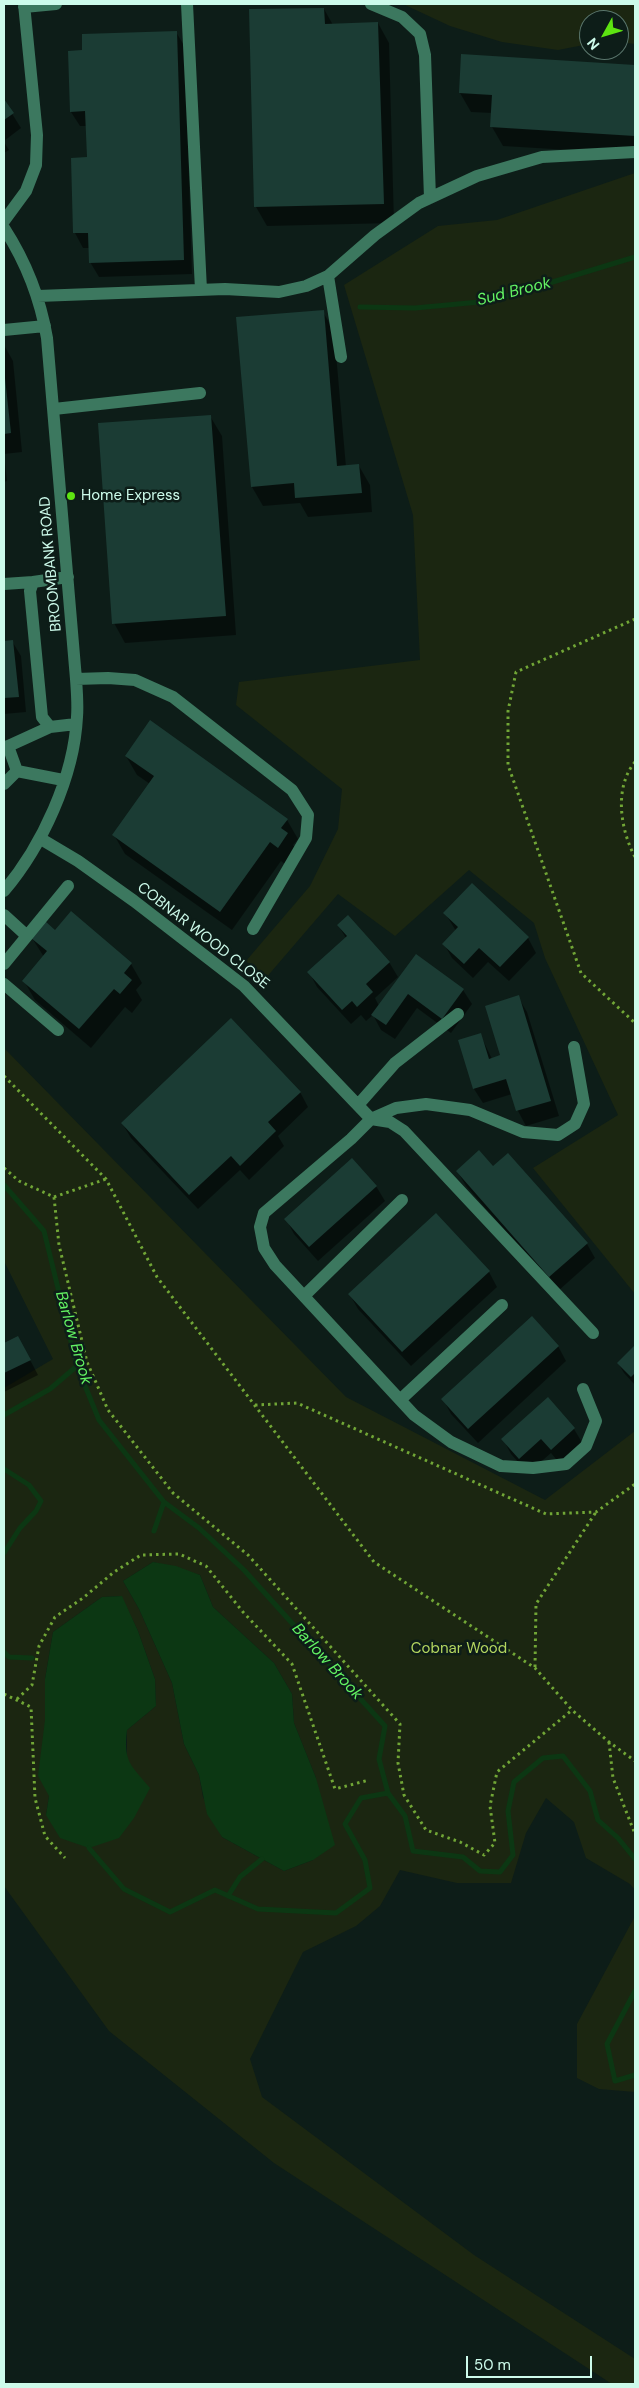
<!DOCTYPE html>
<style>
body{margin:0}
#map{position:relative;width:639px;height:2388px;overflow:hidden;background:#0d1d18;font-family:"DM Sans",sans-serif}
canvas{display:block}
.frame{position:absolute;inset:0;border:5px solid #cdfbeb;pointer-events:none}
.north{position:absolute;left:579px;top:10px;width:50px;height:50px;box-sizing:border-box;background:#0d1d18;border:1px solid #5a766c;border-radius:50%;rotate:231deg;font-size:14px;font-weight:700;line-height:20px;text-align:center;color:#cdfbeb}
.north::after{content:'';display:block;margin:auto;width:18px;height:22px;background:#5de311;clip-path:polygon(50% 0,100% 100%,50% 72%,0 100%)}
.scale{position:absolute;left:466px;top:2356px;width:126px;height:22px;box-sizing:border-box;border:2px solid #cdfbeb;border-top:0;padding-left:6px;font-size:15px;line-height:18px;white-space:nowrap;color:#cdfbeb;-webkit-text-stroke:4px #0d1d18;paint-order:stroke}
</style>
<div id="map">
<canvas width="639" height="2388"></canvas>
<div class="frame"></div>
<div class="north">N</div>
<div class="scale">50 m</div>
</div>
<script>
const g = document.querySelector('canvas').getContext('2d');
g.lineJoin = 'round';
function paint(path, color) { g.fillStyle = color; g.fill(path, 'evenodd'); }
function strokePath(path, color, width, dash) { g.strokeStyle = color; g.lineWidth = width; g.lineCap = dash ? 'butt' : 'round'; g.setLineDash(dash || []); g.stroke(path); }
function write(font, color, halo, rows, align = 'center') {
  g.font = font + ' "DM Sans",sans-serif'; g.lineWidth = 5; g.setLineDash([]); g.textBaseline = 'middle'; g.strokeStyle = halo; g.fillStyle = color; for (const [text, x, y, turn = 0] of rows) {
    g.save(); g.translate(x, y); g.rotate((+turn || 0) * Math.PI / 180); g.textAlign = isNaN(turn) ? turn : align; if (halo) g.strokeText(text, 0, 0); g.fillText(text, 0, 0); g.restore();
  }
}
paint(new Path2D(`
 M403 4H635V44L619 42V20H589V44L558 50 502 42 450 26Z
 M635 173V1294L533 1168 618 1115 545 958 534 923 469 870 395 936 338 894 265 979 246 961 310 886 338 829 342 789 236 705 239 682 420 660 413 515 344 285 438 226 497 220Z
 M4 1048 346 1397 545 1500 635 1431V1890L630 1884 586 1858 574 1822 546 1798 526 1833 511 1883H457L400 1870 380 1906 356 1926 303 1952 250 2059 262 2097 474 2255 635 2359V2384H612L274 2163 109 2031 4 1886V1388L53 1359 4 1261ZM153 1562 200 1575 213 1607 274 1663 292 1694 294 1723 316 1778 313 1860 284 1871 222 1837 203 1797 199 1775 184 1744 172 1683 139 1609 123 1581ZM121 1596 138 1631 155 1679 156 1706 127 1730V1759L46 1815 49 1796 45 1679 53 1632 102 1597Z
 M635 1916V2092L599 2089 577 2078V2024Z`), '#1b2611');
paint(new Path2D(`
 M153 1562 176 1566 200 1575 213 1607 274 1663 292 1694 294 1723 316 1778 335 1845 313 1860 284 1871 222 1837 207 1814 199 1775 184 1744 172 1683 139 1609 123 1581Z
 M122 1596 138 1631 155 1679 156 1706 127 1730C123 1762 131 1765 150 1788L134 1818 119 1838 89 1848 60 1838 46 1815 49 1796 38 1776 45 1720V1679L53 1632 102 1597Z`), '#0c3713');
paint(new Path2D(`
 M324 9 333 25 378 23 389 43 394 223 267 226 256 207Z
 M176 32 185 47 192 274 99 277 90 262V248H83L75 233 88 159 87 126H80L71 112 84 52Z
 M462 55 635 66V154L503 146 492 127V113L471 112 460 93Z
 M4 101 21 128 4 141Z
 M4 142 9 150 4 153Z
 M323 312 334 331 346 467 359 466 370 485 372 512 308 517 300 503 263 506 252 487Z
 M4 345 13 361 22 452 4 454 7 481 4 482Z
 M210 416 222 436 236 635 125 643 114 623Z
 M12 641 21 656 26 712 4 714V642Z
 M126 756 287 820 298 839 293 845 298 853 289 867 281 861 232 930 125 854 114 835 150 784 137 775Z
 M445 913 528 938 536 953 509 981 488 962 473 978 452 958 444 944 456 931Z
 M338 925 389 962 398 977 375 998 379 1006 416 955 463 990 472 1004 451 1033 417 1008 395 1039 381 1030 373 1015 366 1021 361 1015 351 1024 317 987 309 972 346 938Z
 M55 932 131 964 142 983 136 990 142 1000 132 1013 125 1007 91 1048 35 1000 24 981 44 957 32 938Z
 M518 997 527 1012 559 1116 526 1126 518 1111 512 1094 483 1103 474 1089 459 1041 480 1034 492 1059 501 1056Z
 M300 1092 308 1107 278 1136 284 1146 249 1180 240 1170 198 1209 131 1138 122 1123Z
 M493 1168 587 1244 595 1258 558 1291 466 1186 457 1171Z
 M376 1186 385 1201 318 1261 294 1234 286 1219Z
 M489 1272 497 1287 411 1366 358 1309 350 1295Z
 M18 1337 38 1375 4 1392V1344Z
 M558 1346 566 1361 478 1443 451 1414 443 1399Z
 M635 1347V1385L624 1373 618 1363Z
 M548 1399 574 1429 583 1444 560 1464 551 1453 528 1473 511 1454 503 1439Z`), '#0007');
strokePath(new Path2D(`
 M360 307 415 308 490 301 635 257
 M4 1185 44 1231 77 1366 99 1420 164 1502 199 1528 244 1570 385 1726 379 1759 388 1793 405 1816 413 1851 463 1857 480 1871 500 1872 513 1855 508 1811 514 1782 543 1758 563 1756 590 1791 598 1820 618 1838 635 1859
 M4 1415 50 1389 77 1366
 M4 1469 29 1485 41 1501 36 1511 20 1528 4 1553
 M154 1531 164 1502
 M4 1652 9 1657 32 1658
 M89 1848 124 1889 170 1912 215 1890 258 1909 336 1913 370 1888 365 1860 345 1824 361 1798 388 1793
 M228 1896 240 1877 262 1859
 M635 1991 607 2044 615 2081 635 2075`), '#0c3713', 5);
paint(new Path2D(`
 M324 8 325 24 378 22 384 204 254 207 249 9Z
 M177 31 184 260 89 263 88 233H73L71 158 87 157 85 111 70 112 68 51 82 50V34Z
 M461 54 635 65V136L490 127 492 95 459 93Z
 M4 99 14 113 4 120Z
 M324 310 337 466 359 464 362 493 295 498 294 483 251 487 236 317Z
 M4 369 11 433 4 434Z
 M211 415 226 616 112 624 98 423Z
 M13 640 19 697 4 698V641Z
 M150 720 288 819 281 828 288 833 278 848 270 842 220 912 112 835 154 776 125 756Z
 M472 883 529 937 500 967 479 948 464 964 442 944 458 927 443 913Z
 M71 911 132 963 124 973 132 980 120 994 114 989 79 1029 22 981 47 951 31 938 45 921 55 930Z
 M348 915 390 962 366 984 373 992 357 1007 352 1001 342 1010 307 972 347 936 337 925Z
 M416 954 464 989 442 1019 408 994 386 1025 371 1015Z
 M519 995 551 1101 516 1111 506 1079 473 1089 458 1040 481 1033 489 1059 500 1055 485 1006Z
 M231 1018 301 1092 268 1122 276 1131 240 1166 231 1156 189 1195 121 1123Z
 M479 1150 493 1166 508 1153 588 1243 549 1277 456 1171Z
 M352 1158 377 1186 309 1247 284 1219Z
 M436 1213 490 1271 402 1352 348 1294Z
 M532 1316 559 1346 468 1429 441 1399Z
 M18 1336 31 1360 4 1373V1343Z
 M635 1345V1373L631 1377 617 1363Z
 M548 1397 575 1428 551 1450 541 1439 519 1459 501 1439Z`), '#1b3c34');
strokePath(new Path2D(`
 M635 619 516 672 508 711V765L581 973 635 1023
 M635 762C614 787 620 829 635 857
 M4 1076 106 1179 157 1277 374 1562 535 1668 572 1710 609 1742 635 1761
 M4 1168 19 1181 54 1197 59 1245 87 1362 108 1410 173 1493 248 1555 400 1724 398 1763 404 1795 426 1830 460 1842 484 1855 495 1843 490 1806 497 1772 572 1710
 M54 1197 106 1179
 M255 1405 297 1403 546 1514 596 1512 635 1484
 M535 1667 536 1604 596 1512
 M4 1694 31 1707 35 1798 45 1836 65 1858
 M17 1699 32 1685 39 1646 55 1617 83 1598 114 1572 141 1555 179 1554 206 1566 243 1612 292 1664 335 1789 369 1780
 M609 1742 613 1778 635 1834`), '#71a636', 3, [2.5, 4]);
strokePath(new Path2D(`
 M187 4 201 290
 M371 4 402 17 420 34 425 55 430 198
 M24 7 56 4
 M4 221 26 191 36 165 37 135 24 4
 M4 228C26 262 40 297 47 338L76 679C77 692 78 705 77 717 74 777 42 846 4 891
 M328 276 341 357
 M38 296 225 289 279 292 306 286 328 276 375 235 419 203 477 176 542 157 635 152
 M4 330 45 326
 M54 409 200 393
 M68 577 33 582 30 591 42 717 50 727 76 724
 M4 584 33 582
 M76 679 108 678 135 680 173 697 292 790 308 815 306 838 253 929
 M8 746 17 771 63 780
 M4 748 50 727
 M4 784 17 771
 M41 839 78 861 134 901 244 986 371 1119
 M4 915 27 936
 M4 964 68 886
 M4 984 58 1030
 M574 1047 584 1104 575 1124 558 1135 523 1132 470 1110 426 1104 396 1108 371 1119 351 1139 264 1213 260 1227 264 1248 275 1265 414 1415 451 1442 501 1466 533 1468 566 1464 586 1446 596 1421 583 1389
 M358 1105 395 1063 458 1014
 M371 1119 390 1122 404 1131 593 1333
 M304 1296 402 1200
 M400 1400 502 1305`), '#3c785f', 12);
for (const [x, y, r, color] of [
 [71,496,5,"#5de311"]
]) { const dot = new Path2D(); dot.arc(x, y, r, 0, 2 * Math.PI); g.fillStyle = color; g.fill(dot); strokePath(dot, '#0d1d18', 2); }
write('15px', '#cdfbeb', '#0d1d18', [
 ["Home Express",81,496]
], 'left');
write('15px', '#cdfbeb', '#0d1d18', [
 ["BROOMBANK ROAD",51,564,-95],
 ["COBNAR WOOD CLOSE",203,936,38]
]);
write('15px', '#b3d55f', '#0d1d18', [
 ["Cobnar Wood",459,1649]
]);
write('italic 16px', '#63f363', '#0d1d18', [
 ["Sud Brook",514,292,-14],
 ["Barlow Brook",73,1338,74],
 ["Barlow Brook",327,1662,48]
]);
</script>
